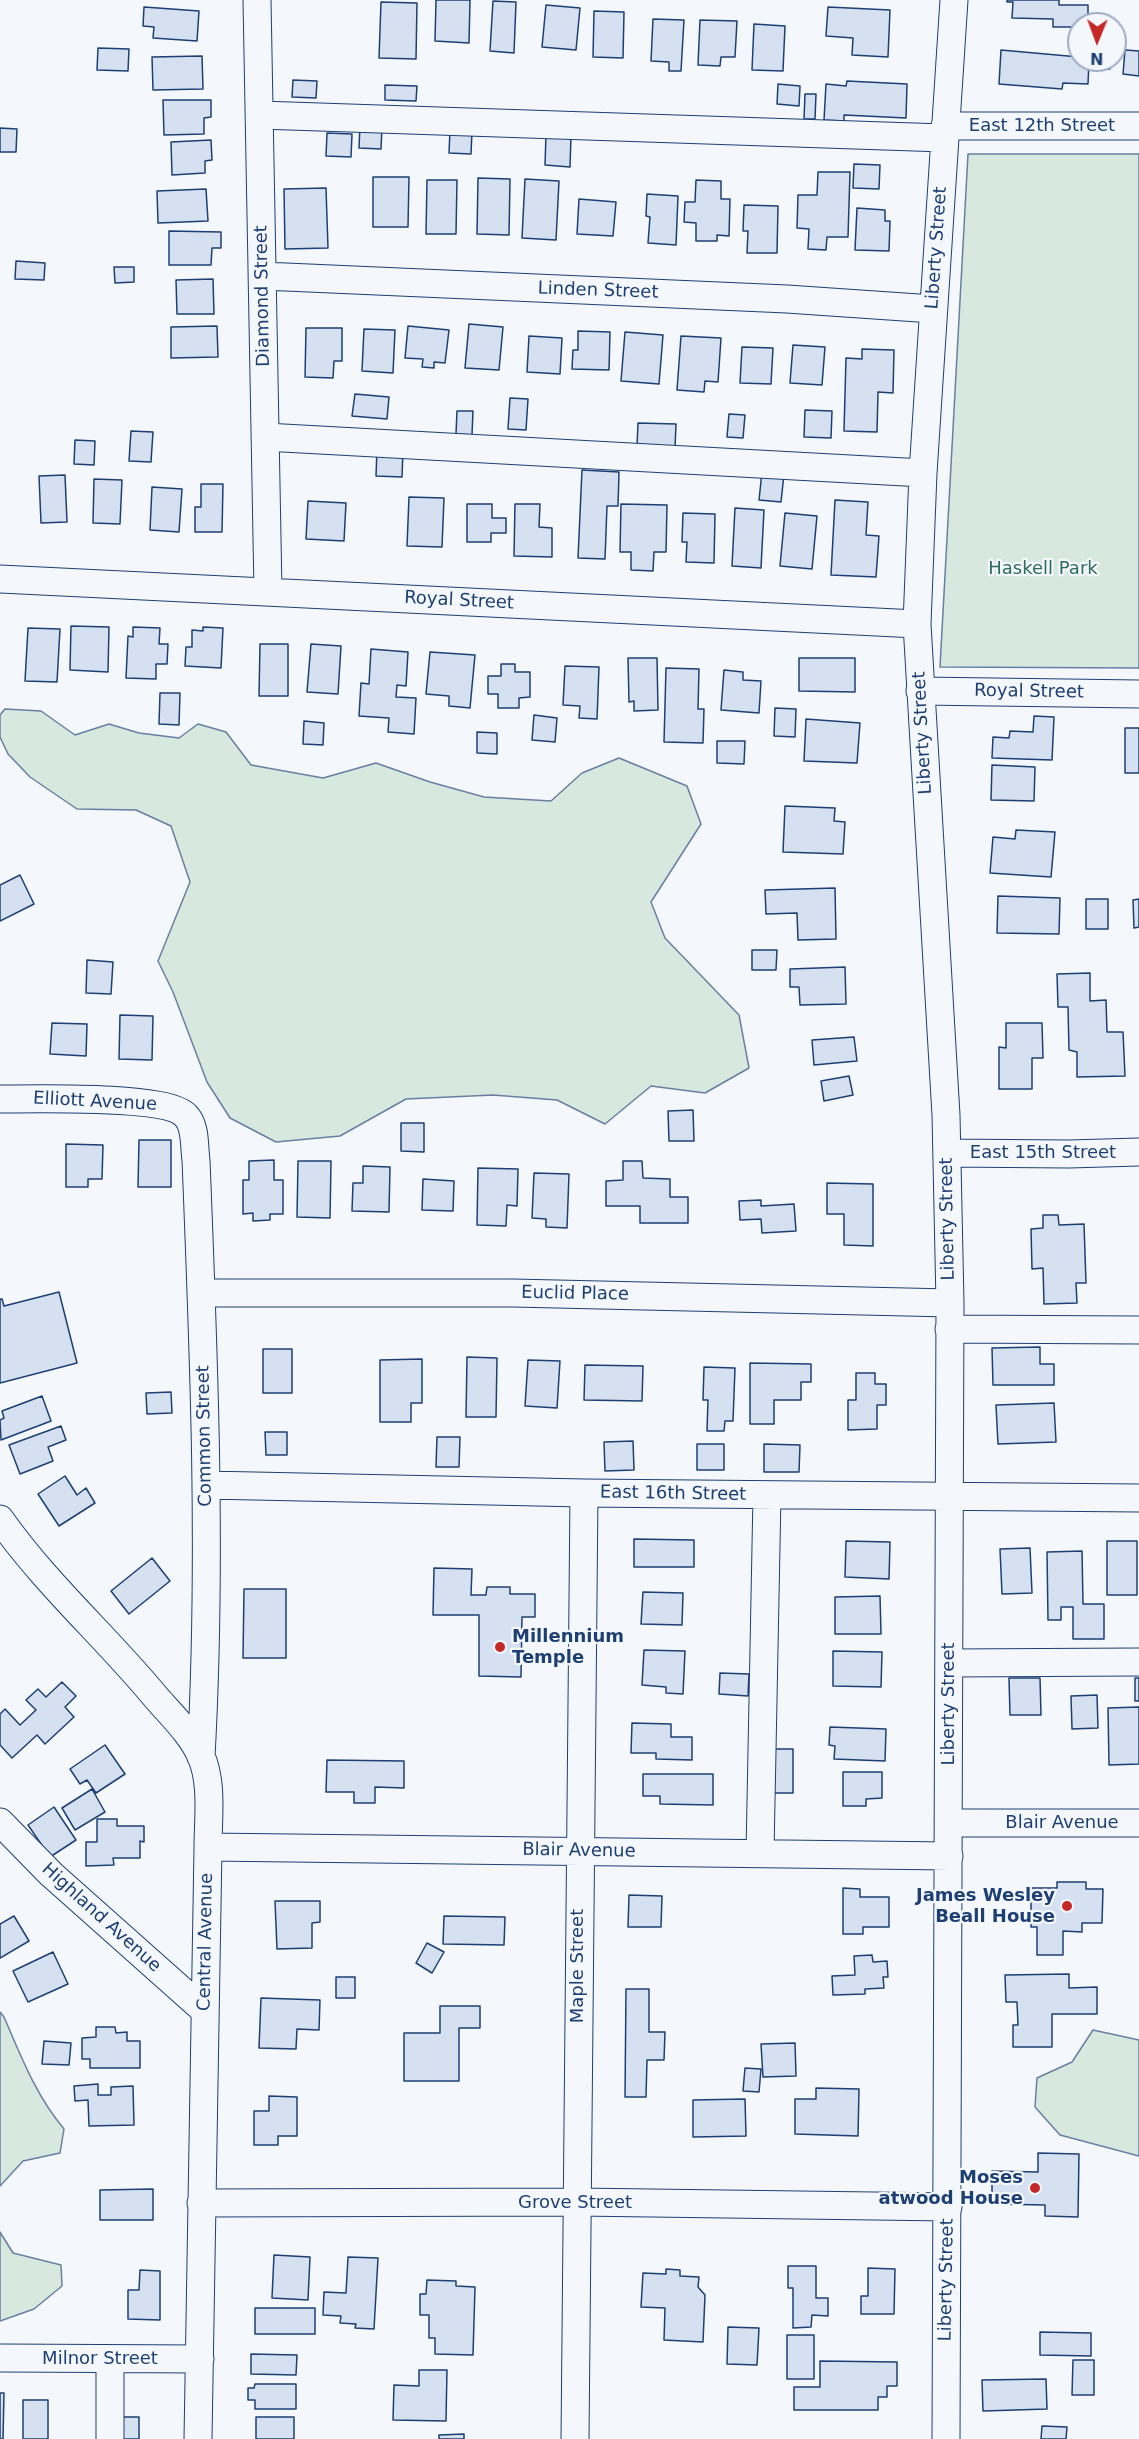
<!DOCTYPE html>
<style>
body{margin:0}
#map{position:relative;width:1139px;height:2439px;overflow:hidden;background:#f4f7fb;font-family:"DejaVu Sans",sans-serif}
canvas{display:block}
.north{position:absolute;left:1067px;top:12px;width:60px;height:60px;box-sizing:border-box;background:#f4f7fb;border:2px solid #9eadc5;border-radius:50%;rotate:181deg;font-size:16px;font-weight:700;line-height:24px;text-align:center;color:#1d3f73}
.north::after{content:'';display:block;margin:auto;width:21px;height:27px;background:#c62828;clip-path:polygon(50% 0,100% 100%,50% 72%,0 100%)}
</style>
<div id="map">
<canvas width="1139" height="2439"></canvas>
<div class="north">N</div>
</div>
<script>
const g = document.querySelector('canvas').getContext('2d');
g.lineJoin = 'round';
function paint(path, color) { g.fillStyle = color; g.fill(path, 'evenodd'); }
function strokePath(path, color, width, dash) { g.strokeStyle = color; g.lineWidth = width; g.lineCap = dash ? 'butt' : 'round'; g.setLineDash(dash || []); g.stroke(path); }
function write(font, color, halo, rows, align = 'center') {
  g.font = font + ' "DejaVu Sans",sans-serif'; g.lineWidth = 4.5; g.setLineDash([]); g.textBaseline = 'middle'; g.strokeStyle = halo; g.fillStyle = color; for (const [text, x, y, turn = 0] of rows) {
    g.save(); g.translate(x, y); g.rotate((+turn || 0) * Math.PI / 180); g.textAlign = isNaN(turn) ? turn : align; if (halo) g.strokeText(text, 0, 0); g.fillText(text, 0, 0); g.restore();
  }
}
const green = new Path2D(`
 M968 154H1139V668L940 667Z
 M5 709 41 711 75 735 109 724 139 733 179 738 198 724 226 732 251 765 323 778 376 763 430 782 484 797 551 801 582 773 619 758 687 786 701 824 651 902 665 938 739 1015 749 1068 705 1093 651 1086 605 1124 557 1100 493 1095 406 1099 340 1136 276 1142 230 1118 207 1082 173 992 158 961 190 882 171 826 136 810 77 809 30 777 8 754 0 737V715Z
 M0 2012 4 2017C21 2056 36 2096 64 2129L60 2153 23 2161 0 2186Z
 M1093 2030 1139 2040V2156L1060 2135 1035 2107 1037 2078 1072 2062Z
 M0 2232 13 2253 61 2265 62 2286 34 2309 0 2321Z`);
paint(green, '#d7e8df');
strokePath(green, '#687fa3', 1.5);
const building = new Path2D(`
 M436 0H470L469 43 435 41Z
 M1007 0H1059V5H1088V24H1079V27H1053V19L1012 18 1013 2H1007Z
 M493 1 516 2 514 53 490 51Z
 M381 2 417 3 416 59 379 58Z
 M546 5 580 8 576 50 542 47Z
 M144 7 199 11 197 41 153 38 154 27 143 26Z
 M828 7 890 10 888 57 852 55 853 38 826 36Z
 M594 11 624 12 623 58 593 57Z
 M653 19 684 20 681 71H669V62L651 61Z
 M700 20 737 21 735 57H721L720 66 698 65Z
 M754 24 785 26 783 71 752 70Z
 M98 48 129 49 128 71 97 70Z
 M1001 50 1079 57V60H1089L1088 84 1063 83 1062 89 999 84Z
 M1125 50 1139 51V76L1123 74Z
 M202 56 203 89 153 90 152 57Z
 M1089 60H1110V69L1089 68Z
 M293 80 317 81 316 98 292 97Z
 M847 81 907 84 906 118 844 115V121L824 120 826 84 846 86Z
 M778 84 800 86 799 106 777 104Z
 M385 85 417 86 416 101 385 100Z
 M805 94H816L815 119H804Z
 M163 100H211V117L204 118V134L164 135Z
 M360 125 382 126 381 149 359 148Z
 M0 128 17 129 16 152H0Z
 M450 130 472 131 471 154 449 153Z
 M327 133 352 134 351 157 326 156Z
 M546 135 571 136 570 167 545 165Z
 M211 140 212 160 205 161V173L172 175 171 142Z
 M854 164 880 165 879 189 853 188Z
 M818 172H850L848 237H827L826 250 808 249 809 229 797 228 798 195H817Z
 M373 177H409L408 227H373Z
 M478 178 510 179 509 235 477 234Z
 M525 179 559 181 556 240 522 238Z
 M427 180H457L456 234H426Z
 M696 180 721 181V199H730L729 236 717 235V241H696V223L684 222 685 202H695Z
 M326 188 328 248 285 249 284 189Z
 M206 189 208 221 158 223 157 191Z
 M647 194 678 196 676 245 648 243 650 217 646 216Z
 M579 199 616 202 613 236 577 234Z
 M744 205 778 206 777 253H747L748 231H743Z
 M857 208 885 210V221H890L889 251 855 250Z
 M169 231 221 232V248H212L211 265H169Z
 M16 261 45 263 44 280 15 279Z
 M114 267H134V282L115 283Z
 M213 279 214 314H177L176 280Z
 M469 324 503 327 499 370 465 368Z
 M217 326 218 357 171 358V327Z
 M408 326 449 330 445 363 434 362V368L422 367 423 359 405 358Z
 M306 328H342V361H334L333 378 305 377Z
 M364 329 395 330 393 373 362 371Z
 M578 331 610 332 609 370 572 369 573 350H578Z
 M625 332 663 335 659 384 621 381Z
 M529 336 562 338 560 374 527 372Z
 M681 336 721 338 718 382 705 381 704 392 677 390Z
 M793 345 825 347 822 385 790 383Z
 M742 347 773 348 771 384 740 383Z
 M862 349 894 350 893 393 878 392 877 432 844 431 846 358 862 359Z
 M355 394 389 397 387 419 352 416Z
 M510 398 528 399 526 430 508 429Z
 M805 410 832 411 831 438 804 437Z
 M457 411H473L472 435 456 434Z
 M729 414 745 415 743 438 727 437Z
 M638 423 676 424 675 448 637 446Z
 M131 431 153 432 151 462 129 461Z
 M75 440 95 441 94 465 74 464Z
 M377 449 403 450 402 477 376 476Z
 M582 470 619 472 618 506H607L605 559 578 558Z
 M762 472 784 474 781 502 759 500Z
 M65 475 67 522 41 523 39 476Z
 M94 479 122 480 120 524 93 523Z
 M201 484H223L222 532H195V507H201Z
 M152 487 182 489 179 532 150 530Z
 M409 497 444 498 442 547 407 546Z
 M835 500 868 502 866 535 879 536 876 577 831 575Z
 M308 501 346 503 344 541 306 539Z
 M467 504H492V518H506V533H491V542H467Z
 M515 504H540L539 527 552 528V557L514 556Z
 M621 504 667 505 666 552H654L653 571 631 570V552H620Z
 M735 508 764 510 761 568 732 566Z
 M683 513 715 514 714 563 686 562 687 542H682Z
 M785 513 817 516 812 569 780 566Z
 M71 626 109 627 108 672 70 670Z
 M133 627 160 628 159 644H168L167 664H156V679L126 678 128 636 133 637Z
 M203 627 223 628 221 668 185 666 186 647H192V630L203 631Z
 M28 628 60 629 57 682 25 681Z
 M260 644H288V696H259Z
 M311 644 341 646 338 694 307 692Z
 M371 649 408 652 406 686 397 685 396 697 416 698 414 734 388 732 389 718 359 716 361 683 369 684Z
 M430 652 475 655 470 708 449 706V696L426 694Z
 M628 658H657L658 710 634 711V701L629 702Z
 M799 658H855V692L799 691Z
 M501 664H515V672H530V697L519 698V708H498V694H488V676H501Z
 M565 666 599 667 597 719 579 718 580 706 563 705Z
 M666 668 699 669 698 709H704L703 743 664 742Z
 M724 670 743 672V680L761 681 759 713 721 710Z
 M160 693H180L179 725 159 724Z
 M775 708 796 709 795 737 774 736Z
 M534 715 557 718 555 742 532 740Z
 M1034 716 1054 717 1052 760 992 758 993 737 1009 738 1010 731 1033 732Z
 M806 719 860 723 857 763 804 761Z
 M304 721 324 723 323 745 303 744Z
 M1125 728H1139V773H1125Z
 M477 732 497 733V754L477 753Z
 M717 741H745L744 764 717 763Z
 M992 765 1035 767 1034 801 991 800Z
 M785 806 835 808 834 821 845 822 843 854 783 852Z
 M1016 830 1055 832 1051 877 990 873 993 837 1015 839Z
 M20 875 34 904 0 921V885Z
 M835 888 836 939 798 940 797 913 766 914 765 890Z
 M998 896 1060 898 1059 934 997 933Z
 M1086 899H1108V929H1086Z
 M1139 899V927L1134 928 1133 900Z
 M752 950H777L776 970H752Z
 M87 960 113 962 111 994 86 993Z
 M845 967 846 1004 800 1005 799 987H790V969Z
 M1090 973V1001L1106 1000 1107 1032H1123L1125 1076 1077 1077V1052L1069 1050 1068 1007H1058L1057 974Z
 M120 1015 153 1016 152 1060 119 1059Z
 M52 1023 87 1024 86 1056 50 1054Z
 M1006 1023H1042L1043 1058H1032V1089H999V1047L1006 1048Z
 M854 1037 857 1061 814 1065 812 1040Z
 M849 1076 853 1095 824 1101 821 1081Z
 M693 1110 694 1141H669L668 1111Z
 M401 1123H424V1152L401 1151Z
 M139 1140H171V1187H138Z
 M66 1144 103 1145 102 1179H88V1187H66Z
 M274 1160V1180H283V1214H270V1220L253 1221V1213L243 1214V1180H249V1161Z
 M298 1161H331L330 1218 297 1217Z
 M623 1161H642L643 1178 670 1179V1197H688V1223H640V1206H606V1181L623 1180Z
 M363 1166 390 1167 389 1212 352 1211 353 1183H363Z
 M478 1168 518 1169 517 1206 507 1205 506 1226 477 1225Z
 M534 1173 569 1174 567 1228 546 1227V1219L532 1218Z
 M423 1179 454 1181 453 1211 422 1210Z
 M827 1183 873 1184V1246L844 1245V1214H827Z
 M761 1200V1206L794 1204 796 1231 762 1233 761 1219 740 1220 739 1201Z
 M1043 1215H1058L1059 1225 1084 1224 1086 1283H1076L1077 1303 1044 1304 1043 1268 1032 1269 1031 1229 1043 1228Z
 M59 1292 77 1363 0 1383V1299H2L4 1306Z
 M1040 1347V1364H1054V1385H993L992 1348Z
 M263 1349H292V1393H263Z
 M467 1357 497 1358 496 1417H466Z
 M422 1359V1403H411V1422H380V1360Z
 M528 1360 560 1361 557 1408 525 1406Z
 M750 1363 811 1364V1382H801V1400H774V1424H750Z
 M585 1365 643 1366 642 1401 584 1400Z
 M704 1367 735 1368 733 1421H725L724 1431H707L708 1400H703Z
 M856 1373H875V1384H886V1405H877V1429L848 1430V1400H856Z
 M171 1392 172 1413 147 1414 146 1393Z
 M42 1396 51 1421 1 1440 0 1420 4 1418 2 1411Z
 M1054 1403 1056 1442 998 1444 996 1405Z
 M61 1426 66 1440 48 1447 53 1461 20 1474 9 1445Z
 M265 1432H287V1455H266Z
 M437 1437H460L459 1467H436Z
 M633 1441 634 1470 605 1471 604 1442Z
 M697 1444H724V1470H697Z
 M764 1444 800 1445 799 1472H764Z
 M65 1476 77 1495 86 1488 95 1503 59 1526 38 1494Z
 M634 1539 694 1540V1567H634Z
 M846 1541 890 1542 889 1579 845 1577Z
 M1107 1541H1137V1595H1107Z
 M1030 1548 1032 1593 1002 1594 1000 1549Z
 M1082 1551 1083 1604H1104V1639H1073V1607H1061V1620H1048L1047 1552Z
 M152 1558 170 1581 129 1614 111 1591Z
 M434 1568 472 1569 471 1595H486L487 1587H510V1594H535V1617H522L521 1677 479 1676V1615H433Z
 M244 1589H286V1658H243Z
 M643 1592 683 1593 682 1625 641 1624Z
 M880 1596 881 1634H835V1597Z
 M644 1650 685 1651 683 1694 666 1693V1687L642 1685Z
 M833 1651 882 1652 881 1687 833 1686Z
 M720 1673 749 1674 748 1696 719 1694Z
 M1009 1678H1040L1041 1715H1010Z
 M1135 1678H1139V1701H1135Z
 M62 1682 76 1696 65 1707 74 1717 45 1744 37 1735 12 1758 0 1745V1714L5 1709 20 1725 36 1710 26 1700 38 1689 46 1697Z
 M1097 1695 1098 1728 1072 1729 1071 1696Z
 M1139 1707V1764L1109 1765 1108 1708Z
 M632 1723 671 1724V1737H692V1760L656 1759V1753H631Z
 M830 1727 886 1729 885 1761 834 1759 835 1746 829 1745Z
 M105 1745 125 1774 96 1793 87 1780 80 1784 70 1769Z
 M770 1749H793V1793H770Z
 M327 1760 404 1761V1788L375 1787V1803H354V1792H326Z
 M843 1772H882V1798L866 1799V1806H843Z
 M643 1774H713V1805L660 1804V1796H643Z
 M92 1789 105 1812 75 1830 62 1808Z
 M54 1807 76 1840 50 1857 28 1825Z
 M97 1819H117V1826H144V1842L140 1841V1858H113L114 1865 86 1866V1842H97Z
 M1057 1882H1086V1889H1103L1102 1923H1082V1932L1063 1931V1955H1037V1927H1031V1888H1057Z
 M843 1888 860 1889V1897H889V1927H863V1934H843Z
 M629 1895 662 1896 661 1927H628Z
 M275 1901H320V1922L312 1923V1948L277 1949Z
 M14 1916 29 1941 0 1958V1924Z
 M444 1916 505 1917 504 1945 443 1944Z
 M427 1943 444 1952 432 1973 416 1963Z
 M53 1952 68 1984 28 2002 13 1971Z
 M872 1955 873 1962 887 1961 888 1977H883L884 1988 865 1989V1994L833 1995 832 1976 855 1975 854 1956Z
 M1069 1974V1988L1097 1987V2014H1052V2047H1013V2025H1018L1017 2002H1006L1005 1975Z
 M336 1977H355V1998H336Z
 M626 1989H649V2032H665L664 2060H647L646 2097H625Z
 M261 1998 320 2000 319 2030 297 2029 296 2049 259 2048Z
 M440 2006H480V2028H459V2081H404V2033H440Z
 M96 2027H115L116 2033 127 2032V2041H140V2068H90V2059H82V2038L96 2037Z
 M44 2041 71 2043 69 2065 42 2064Z
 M795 2043 796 2076 763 2077 761 2044Z
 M745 2068 761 2069 759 2092 743 2091Z
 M98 2084V2095H111V2087L133 2086 134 2125 89 2126 88 2100 75 2101 74 2086Z
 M816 2088 859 2089 858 2136 795 2134V2099H816Z
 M269 2096 297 2097V2136H278V2145H254V2111H269Z
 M745 2099 746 2136 693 2137V2100Z
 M1038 2153 1079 2154 1078 2217 1045 2216V2205L992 2204V2171L1038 2172Z
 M153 2189V2220H100V2190Z
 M274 2255 310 2257 308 2300 272 2298Z
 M348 2257 378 2258 374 2329 355 2328 356 2324 340 2323 341 2316 323 2315 324 2292 346 2293Z
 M788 2266H816V2298H828V2316L812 2315 811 2327 793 2328V2288H788Z
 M868 2268 895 2269 894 2314H861V2296H868Z
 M666 2269 680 2270V2276L699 2277 698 2287 705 2295 703 2342 664 2340 665 2308 641 2307 643 2273 666 2274Z
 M140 2270 160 2271V2320L128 2319V2290H139Z
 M427 2280 456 2281V2286L475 2287 473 2355 435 2354V2338H429V2315H420V2294H426Z
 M255 2308H315V2334H255Z
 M728 2327 759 2328 757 2365 727 2364Z
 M1040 2332 1091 2333V2356L1040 2355Z
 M787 2335H814V2379H787Z
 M251 2354 297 2355 296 2375 251 2374Z
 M1073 2360H1094V2395H1072Z
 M820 2361 897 2362V2386H887V2397H878V2410H794V2387H820Z
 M419 2370H447L446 2421 393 2420 394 2385 419 2386Z
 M1046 2379 1047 2409 983 2411 982 2380Z
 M255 2384H296V2409H255V2400H248V2388H254Z
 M0 2393H4L3 2439H0Z
 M23 2400H48V2439H23Z
 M119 2417H139V2439H119Z
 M256 2417H294V2439H256Z
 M1042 2426 1067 2427 1066 2439H1041Z
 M464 2434V2439H439V2435Z`);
paint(building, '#d5e0f0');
strokePath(building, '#1d3f73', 1.5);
const minor = new Path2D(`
 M257 0 268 591
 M260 115 944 138
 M945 126H1139
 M263 276 787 299 933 309
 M265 437 923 473
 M0 579 917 624
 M920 691 1139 694
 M0 1099C32 1099 168 1095 186 1116 196 1126 194 1147 196 1160 204 1359 212 1558 201 1757
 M947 1153 1069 1154 1139 1152
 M201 1293H513L950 1303
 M949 1329 1139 1330
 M207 1485 584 1493 1139 1498
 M0 1519C45 1583 104 1635 154 1695 170 1714 191 1733 201 1756 213 1783 208 1819 208 1847L198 2439
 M949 1663 1139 1662
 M0 1822 51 1874 205 2011
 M949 1823H1139
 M208 1847 949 1856
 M760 1853 767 1495
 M201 2203 577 2202 948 2207
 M0 2358 200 2359
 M110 2359V2439
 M575 2439 584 1493
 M946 2439 950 1303 946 1115 917 624 923 473 954 0`);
strokePath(minor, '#1d3f73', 29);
strokePath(minor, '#f4f7fb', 27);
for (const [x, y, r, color] of [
 [500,1647,6,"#c62828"],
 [1067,1906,6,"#c62828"],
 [1035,2188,6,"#c62828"]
]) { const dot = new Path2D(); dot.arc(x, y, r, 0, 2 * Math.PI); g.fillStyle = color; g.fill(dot); strokePath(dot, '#f4f7fb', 2); }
write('18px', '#1d3f73', '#f4f7fb', [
 ["East 12th Street",1042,126],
 ["Liberty Street",937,248,-86],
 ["Linden Street",598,291,2],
 ["Diamond Street",263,296,-91],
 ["Royal Street",459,601,3],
 ["Royal Street",1029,692,1],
 ["Liberty Street",923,733,-93],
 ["Elliott Avenue",95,1102,3],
 ["East 15th Street",1043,1153],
 ["Liberty Street",948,1219,-91],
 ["Euclid Place",575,1294,1],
 ["Common Street",205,1436,-91],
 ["East 16th Street",673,1494,1],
 ["Liberty Street",949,1704,-90],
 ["Blair Avenue",1062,1823],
 ["Blair Avenue",579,1851,1],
 ["Highland Avenue",101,1918,42],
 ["Central Avenue",206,1942,-89],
 ["Maple Street",578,1966,-90],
 ["Grove Street",575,2203],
 ["Liberty Street",947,2280,-89],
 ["Milnor Street",100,2359]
]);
write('18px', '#2c6c60', '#f4f7fb', [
 ["Haskell Park",1043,569]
]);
write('bold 18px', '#1d3f73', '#f4f7fb', [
 ["Millennium",512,1637,"left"],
 ["Temple",512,1658,"left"],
 ["James Wesley",1055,1896],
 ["Beall House",1055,1917],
 ["Moses",1023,2178],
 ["atwood House",1023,2199]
], 'right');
</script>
